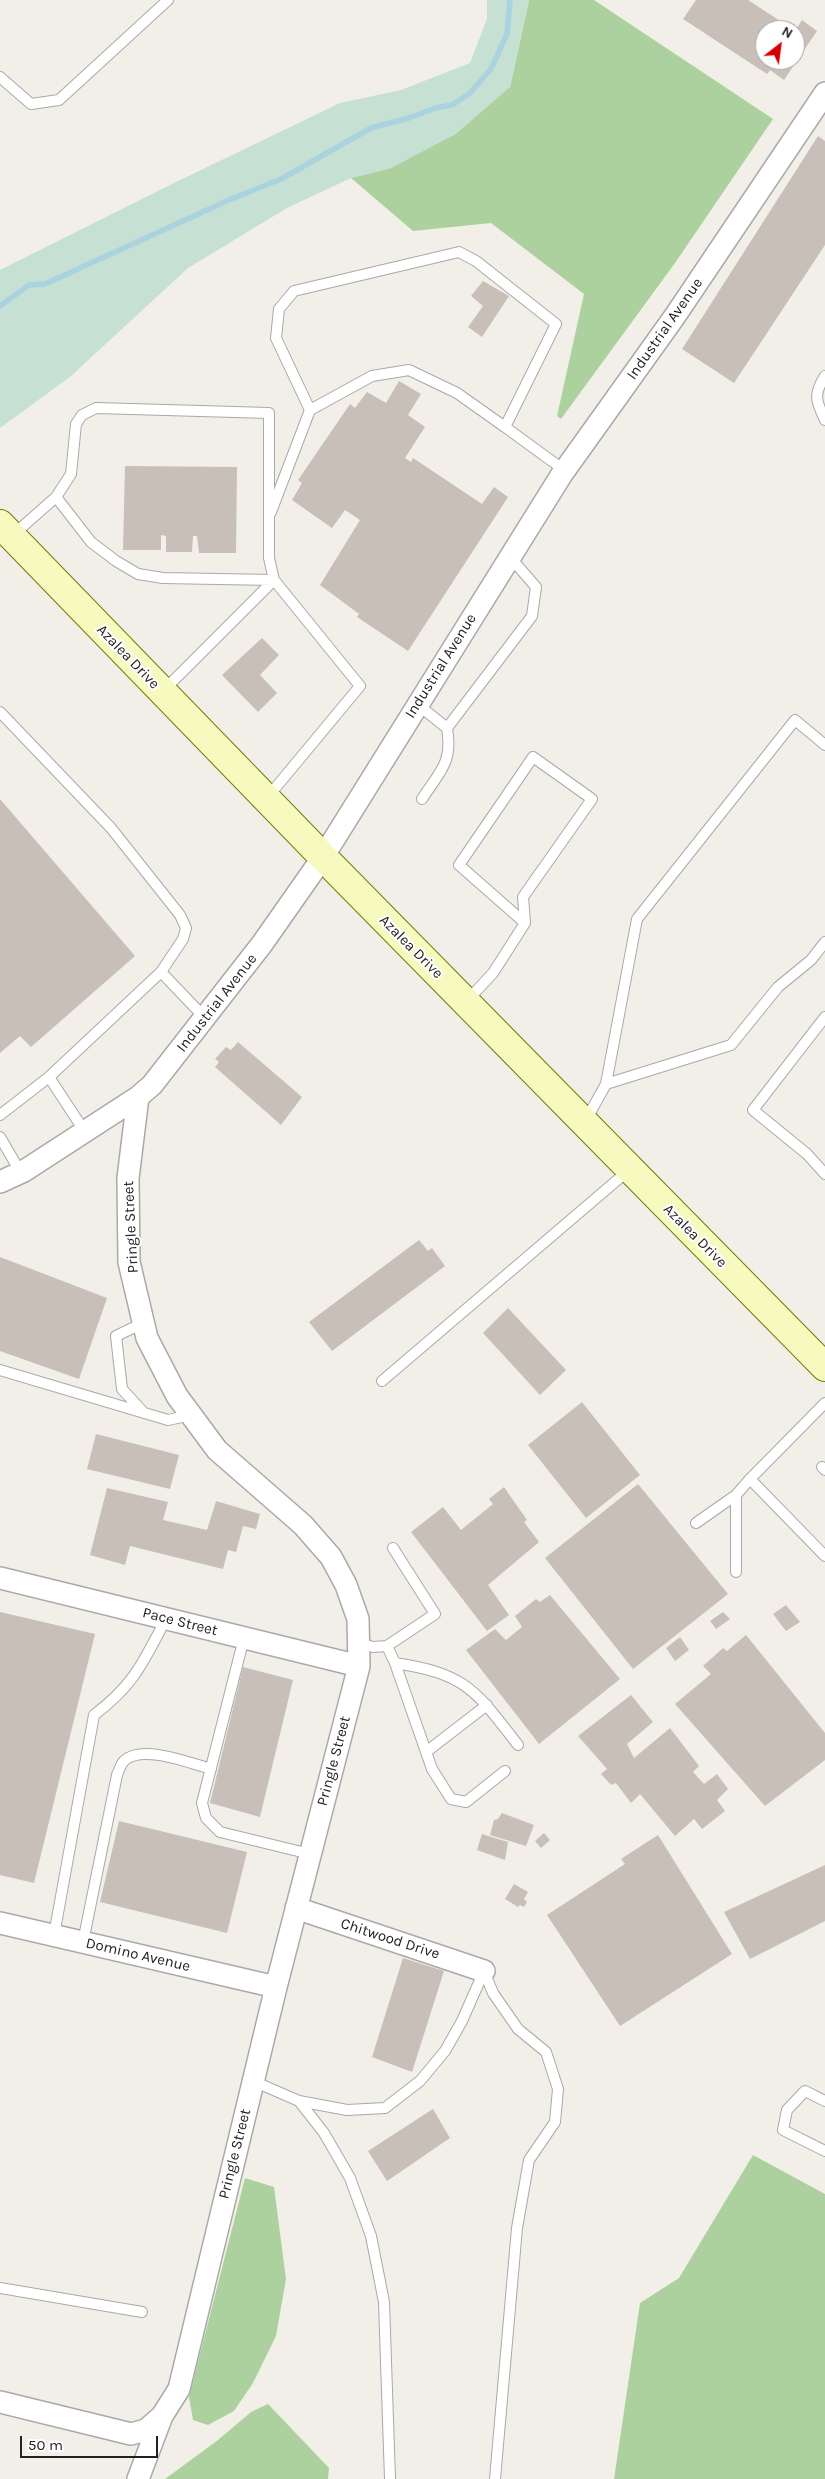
<!DOCTYPE html>
<style>
body{margin:0}
#map{position:relative;width:825px;height:2479px;overflow:hidden;background:#f2efe9;font-family:Karla,sans-serif}
canvas{display:block}
.north{position:absolute;left:755px;top:20px;width:50px;height:50px;box-sizing:border-box;background:#fff;border:1px solid #a7a7a7;border-radius:50%;rotate:30deg;font-size:14px;font-weight:700;line-height:20px;text-align:center;color:#222}
.north::after{content:'';display:block;margin:auto;width:18px;height:22px;background:#d40000;clip-path:polygon(50% 0,100% 100%,50% 72%,0 100%)}
.scale{position:absolute;left:20px;top:2436px;width:138px;height:22px;box-sizing:border-box;border:2px solid #222;border-top:0;padding-left:6px;font-size:15px;line-height:18px;white-space:nowrap;color:#222;-webkit-text-stroke:4px #fff;paint-order:stroke}
</style>
<div id="map">
<canvas width="825" height="2479"></canvas>
<div class="north">N</div>
<div class="scale">50 m</div>
</div>
<script>
const g = document.querySelector('canvas').getContext('2d');
g.lineJoin = 'round';
function paint(path, color) { g.fillStyle = color; g.fill(path, 'evenodd'); }
function strokePath(path, color, width, dash) { g.strokeStyle = color; g.lineWidth = width; g.lineCap = dash ? 'butt' : 'round'; g.setLineDash(dash || []); g.stroke(path); }
function write(font, color, halo, rows, align = 'center') {
  g.font = font + ' Karla,sans-serif'; g.lineWidth = 4; g.setLineDash([]); g.textBaseline = 'middle'; g.strokeStyle = halo; g.fillStyle = color; for (const [text, x, y, turn = 0] of rows) {
    g.save(); g.translate(x, y); g.rotate((+turn || 0) * Math.PI / 180); g.textAlign = isNaN(turn) ? turn : align; if (halo) g.strokeText(text, 0, 0); g.fillText(text, 0, 0); g.restore();
  }
}
paint(new Path2D(`
 M529 0H594L773 119 675 263 561 419 557 416 584 294 491 223 413 231 351 178 391 168 510 87Z
 M753 2155 825 2194V2479H614L640 2303 679 2278Z
 M245 2178 274 2187 286 2279 276 2336 253 2383 234 2411 208 2425 193 2420 189 2397Z
 M268 2404 329 2468 328 2479H165L218 2440 251 2412Z`), '#add19e');
paint(new Path2D(`
 M487 0H529L510 87 456 134 391 168 351 178 287 208 188 268 71 376 0 428V270L172 184 340 103 401 90 470 63 487 19Z`), '#c6e0d4');
strokePath(new Path2D(`
 M0 306 29 285 45 284 229 200 281 179 371 128 409 118 435 108 452 105 470 93 491 69 507 34 510 0`), '#aad3df', 5.5);
paint(new Path2D(`
 M696 0H748L794 30H765V60H795V31L802 20 817 31 784 80 770 70 767 74 683 19Z
 M818 136 825 141V245L734 383 682 349Z
 M483 281 509 296 482 337 468 327 483 306 471 296Z
 M399 381 421 394 408 415 425 427 405 458 411 462 413 458 482 504 494 487 508 497 408 651 357 617 359 614 320 585 360 520 345 510 332 528 292 500 302 483 298 480 350 404 355 408 367 392 386 403Z
 M125 466 237 467 236 553H199L197 536H193L192 552H166V536L161 535V550H123Z
 M262 638 279 655 260 675 277 693 258 712 222 675Z
 M0 799 135 956 31 1047 20 1036 0 1053Z
 M238 1042 302 1097 281 1125 215 1067 219 1062 215 1059 226 1047 231 1050Z
 M419 1240 428 1251 432 1248 445 1266 332 1351 309 1322Z
 M0 1257 107 1298 79 1379 0 1351Z
 M508 1308 566 1370 540 1395 483 1333Z
 M582 1402 640 1475 586 1518 528 1445Z
 M96 1434 179 1455 170 1489 87 1469Z
 M638 1484 728 1594 633 1669 545 1558Z
 M504 1487 527 1520 524 1522 539 1542 488 1585 509 1615 487 1631 411 1532 443 1507 461 1530 493 1504 489 1499Z
 M107 1488 168 1502 163 1520 207 1530 216 1501 260 1514 256 1529 243 1526 236 1552 228 1550 223 1569 130 1546 125 1565 90 1555Z
 M550 1595 620 1679 539 1744 466 1650 495 1629 506 1640 522 1627 515 1616 536 1599 540 1602Z
 M786 1605 800 1622 786 1631 773 1614Z
 M0 1612 95 1634 34 1883 0 1875Z
 M723 1612 730 1619 716 1629 710 1621Z
 M746 1635 825 1733V1760L765 1806 675 1704 711 1674 703 1666 723 1648 727 1651Z
 M680 1637 689 1650 675 1661 666 1648Z
 M243 1667 293 1680 260 1817 210 1803Z
 M631 1695 653 1722 627 1744 634 1758 670 1728 699 1766 693 1772 704 1784 717 1774 728 1789 717 1800 725 1811 702 1829 694 1819 675 1836 640 1794 631 1803 616 1783 611 1785 601 1774 607 1769 578 1736Z
 M502 1813 534 1825 526 1846 490 1835 494 1820 498 1819Z
 M119 1821 247 1852 227 1933 100 1902Z
 M544 1833 550 1840 541 1848 535 1841Z
 M482 1834 508 1842 505 1860 477 1850Z
 M658 1835 732 1954 620 2026 547 1915 625 1864 621 1859Z
 M825 1865V1921L750 1959 724 1912Z
 M514 1884 528 1892 524 1899 527 1902 524 1907 520 1905 518 1907 505 1899Z
 M403 1958 444 1971 412 2072 372 2057Z
 M433 2109 450 2138 387 2181 368 2151Z`), '#c7bfb8');
const lane = new Path2D(`
 M0 77 31 104 59 100 168 0
 M825 376C813 395 816 401 825 420
 M310 410 372 376 409 370 457 393 505 427
 M271 512 310 410 276 338 279 309 294 291 459 252 476 261 556 324 505 427 564 470
 M13 535 56 497 71 474 76 424 82 415 96 408 269 413V558L274 580 163 578 138 574 116 561 91 542 56 497
 M163 691 274 580 360 686 267 798
 M417 704 447 728C453 763 440 771 422 799
 M0 712 111 828 180 915 186 928 183 939 161 972 49 1077 0 1115
 M447 728 532 616 536 587 510 557
 M161 972 205 1018
 M466 1002 493 973 525 923 523 897 592 799 533 757 459 865 525 923
 M825 1017 753 1110 807 1154 825 1174
 M49 1077 85 1132
 M606 1084 731 1045 778 987 811 960 825 942
 M586 1120 606 1084 637 919 795 720 825 745
 M0 1137 21 1173
 M143 1323 116 1336 122 1389 144 1413
 M0 1370 168 1420 191 1415
 M382 1381 629 1170
 M825 1403 750 1479 825 1556
 M822 1467 825 1470
 M736 1495V1572
 M696 1523 736 1495 750 1479
 M244 1638 202 1803 206 1818 220 1832 310 1854
 M359 1643 373 1647 387 1646 395 1663C467 1674 475 1690 518 1745
 M387 1646 435 1614 393 1548
 M395 1663 432 1769 451 1799 466 1802 505 1771
 M426 1752 487 1705
 M54 1935 94 1715C135 1684 143 1662 166 1619
 M83 1942 117 1775C119 1770 121 1764 124 1761 142 1744 190 1763 211 1769
 M253 2081 299 2101 347 2110 385 2108 420 2081 445 2051 462 2021 484 1971 493 1993 518 2029 546 2052 558 2089 555 2122 529 2160 517 2228 495 2479
 M299 2101 324 2133 350 2178 371 2236 384 2302 390 2479
 M825 2101 805 2091 787 2110 783 2130 825 2151
 M0 2288 142 2312`);
const street = new Path2D(`
 M138 1097 128 1178 129 1262 147 1338 177 1396 217 1450 303 1525 331 1557 346 1585 358 1619 359 1666 276 1987 179 2389 162 2416 138 2479
 M0 1182 24 1171 138 1097 152 1085 262 944 323 857 562 474 675 316 825 93
 M0 1578 359 1666
 M296 1908 484 1971
 M0 1923 276 1987
 M0 2402 131 2434 146 2430 162 2416`);
const secondary = new Path2D(`
 M0 524 323 857 825 1367`);
strokePath(lane, '#a9a9a9', 12);
strokePath(street, '#a9a9a9', 24);
strokePath(secondary, '#707d05', 30);
strokePath(lane, '#fff', 10);
strokePath(street, '#fff', 21);
strokePath(secondary, '#f7fabf', 28);
write('15px', '#222', '#fff', [
 ["Industrial Avenue",665,329,-55],
 ["Azalea Drive",128,657,46],
 ["Industrial Avenue",441,666,-58],
 ["Azalea Drive",411,947,45],
 ["Industrial Avenue",217,1003,-52],
 ["Pringle Street",131,1227,-93],
 ["Azalea Drive",695,1236,45],
 ["Pace Street",180,1622,14],
 ["Pringle Street",334,1761,-75],
 ["Chitwood Drive",390,1939,18],
 ["Domino Avenue",138,1955,13],
 ["Pringle Street",235,2154,-76]
]);
</script>
